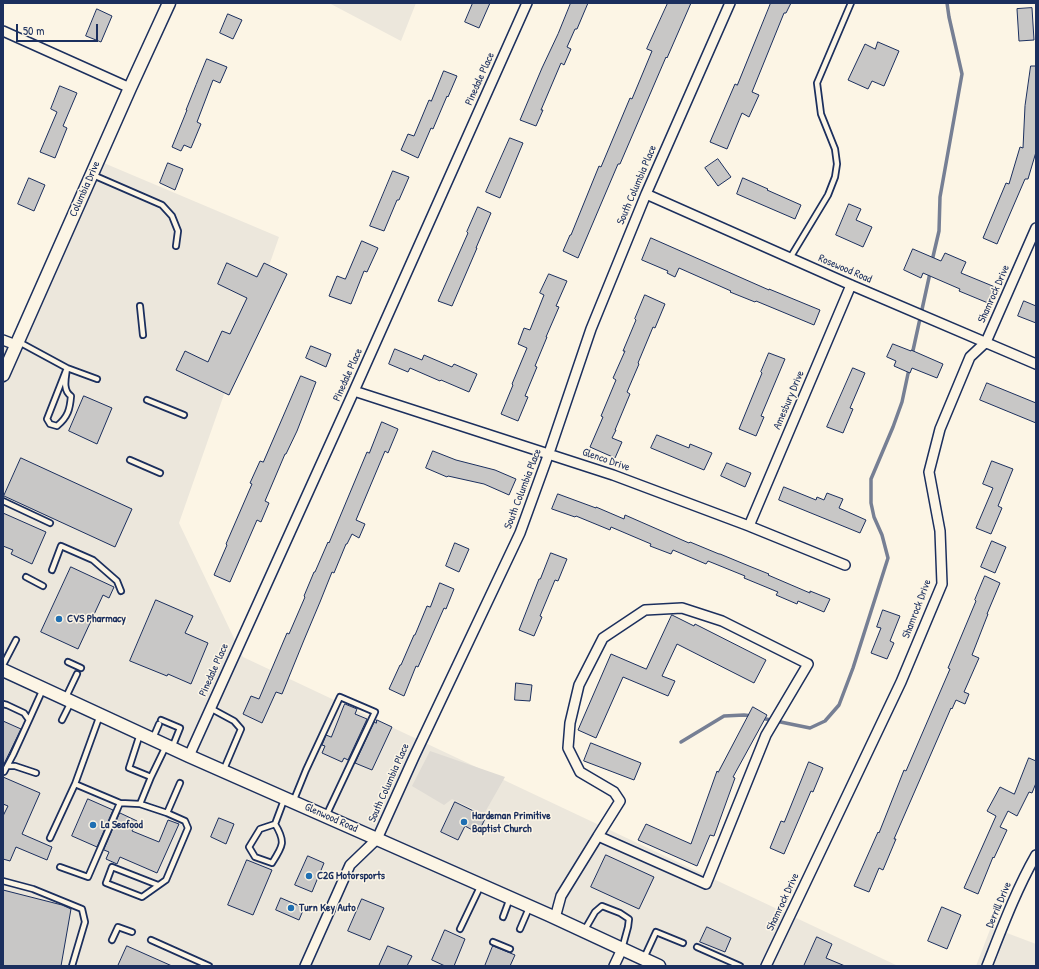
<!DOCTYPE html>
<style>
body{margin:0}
#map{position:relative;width:1039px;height:969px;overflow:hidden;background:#fcf5e5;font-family:"Patrick Hand",sans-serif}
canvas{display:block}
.frame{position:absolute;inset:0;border:4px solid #1b2f5e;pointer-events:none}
.scale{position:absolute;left:16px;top:24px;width:82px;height:18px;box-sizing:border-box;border:2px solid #1b2f5e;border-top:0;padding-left:5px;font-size:12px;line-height:14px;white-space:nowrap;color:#1b2f5e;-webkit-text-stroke:3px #fcf5e5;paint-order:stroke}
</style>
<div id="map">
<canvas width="1039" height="969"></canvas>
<div class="frame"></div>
<div class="scale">50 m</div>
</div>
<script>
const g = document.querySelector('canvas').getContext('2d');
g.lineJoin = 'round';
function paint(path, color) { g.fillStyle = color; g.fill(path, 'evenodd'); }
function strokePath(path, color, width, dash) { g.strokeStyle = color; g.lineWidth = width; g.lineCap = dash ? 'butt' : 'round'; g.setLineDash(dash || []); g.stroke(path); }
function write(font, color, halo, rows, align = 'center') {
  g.font = font + ' "Patrick Hand",sans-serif'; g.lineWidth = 3; g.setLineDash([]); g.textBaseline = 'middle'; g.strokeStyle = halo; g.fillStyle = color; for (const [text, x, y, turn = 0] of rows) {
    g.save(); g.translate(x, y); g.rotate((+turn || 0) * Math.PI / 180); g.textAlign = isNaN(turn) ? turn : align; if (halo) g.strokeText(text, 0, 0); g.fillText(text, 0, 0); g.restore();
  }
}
paint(new Path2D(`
 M329 3H416L401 41Z
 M92 158 279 237 179 523 243 657 898 966H3V335L16 340Z
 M991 927 1036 944V966H976Z`), '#ece7dc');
paint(new Path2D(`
 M430 751 505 777 484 814 452 799 444 805 412 786Z`), '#dfdbd4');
strokePath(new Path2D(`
 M932 261 939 231 940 197 962 74 949 17 947 3
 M912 355 930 273
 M761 718 810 728 825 721 839 705 853 668 888 558 882 535 874 517 871 503V479L893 427 902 402 909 369
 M681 742 724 716 744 715 753 716`), '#767f94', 3.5);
const building = new Path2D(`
 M473 3H490L479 28 465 22Z
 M571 3H588L577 29H575L567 47 571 49 564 65 561 63 541 110H543L536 126 520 120 542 68 558 34Z
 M668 3H691L667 58 666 57 620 164H618L578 258 563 251 570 235H571L599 166 601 167 630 98 632 99 652 51 647 49Z
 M771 3H791L786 13H784L752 92 759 95 749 117 742 113 727 149 710 142 735 84 737 85Z
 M1032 8 1034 40 1019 41 1017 9Z
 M97 9 112 16 101 42 86 36Z
 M228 14 242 20 233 39 220 33Z
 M878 42 899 51 884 86 872 81 868 89 848 80 865 44 875 49Z
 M207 59 227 67 220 83 213 80 197 122 201 124 191 148 184 145 181 151 172 147 187 110H186L196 85Z
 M1031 66H1036V152L1028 179H1025L997 244 983 238 1006 183 1009 184 1020 147 1023 148 1025 106Z
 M444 71 457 76 448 97 447 96 433 129 431 128 418 158 401 150 408 134 414 136 429 100 431 101Z
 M60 86 77 93 63 126 67 128 55 158 40 152 57 112 51 109Z
 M510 138 523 143 500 198 486 192Z
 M718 159 731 177 718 186 705 168Z
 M168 163 183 169 175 190 160 183Z
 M393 171 409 177 399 200H397L384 231 370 226Z
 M29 178 45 185 34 211 18 204Z
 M743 178 768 189 767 190 801 205 795 219 737 194Z
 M849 204 861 209 856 220 872 227 863 247 836 235Z
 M478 207 491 213 476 248H477L452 306 438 301 468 233 467 232Z
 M651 238 769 290V289L820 310 814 325 756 301 755 302 730 292 731 291 679 268 675 277 667 273 668 271 642 260Z
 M362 241 378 248 367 272 364 271 351 304 329 296 337 276 345 279Z
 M913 249 941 261 945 253 966 262 961 273 995 287 988 303 959 291 960 289 923 273 921 278 904 270Z
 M227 263 257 277 264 263 287 274 229 395 176 370 185 351 208 362 222 331 230 334 247 298 218 284Z
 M549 274 567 281 556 306 559 307 546 337H547L535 366 537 367 525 396 528 397 518 421 501 414 513 385 512 384 527 348 518 344 524 328 530 330 544 295 540 293Z
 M645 295 665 304 655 328 653 327 638 363 639 364 627 392 630 394 615 430H616L612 438 622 442 615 458 590 447 603 417 601 416 616 380 613 378 625 351H623L636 320 635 319Z
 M1024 301 1036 306V323L1018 316Z
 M893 344 911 351V350L943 364 937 378 912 368 910 373 894 366 896 361 887 357Z
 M311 346 331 354 326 367 306 358Z
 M395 349 422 360 424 355 452 367 454 364 477 374 469 392 441 380 440 381 410 368 408 372 389 364Z
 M769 353 785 359 761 416 764 417 756 436 739 429 762 373 761 372Z
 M853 368 865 373 850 408 853 409 843 433 827 427Z
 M301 376 316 382 297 431 286 454H285L265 501 269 503 261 522 257 520 230 582 214 575 227 545 226 544 252 484 250 483 260 461 263 462Z
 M987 383 1036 403V423L980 400Z
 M84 396 112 408 97 444 69 431Z
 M382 422 398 429 388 453 385 451 356 520 365 524 359 538 352 534 347 544H346L334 573 332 572 320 602 304 640 282 694 276 692 262 723 243 714 251 696 259 699 287 633 289 634 305 597 304 596 314 572H315L328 542 329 543 367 452 369 453Z
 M657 435 689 448 690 444 712 453 704 470 651 448Z
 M433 451 456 460 495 470 516 479 509 495 484 484 448 476 447 477 426 468Z
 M21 458 132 509 115 547 4 496Z
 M992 461 1013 469 998 506 1002 508 991 534 976 528 993 488 983 484Z
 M727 463 751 473 745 487 721 476Z
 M784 487 816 500 817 497 824 500 827 493 843 499 839 508 866 520 860 533 779 500Z
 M558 494 596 508V507L624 519 625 515 689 543 690 542 719 554H720L749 566 769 574 768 575 810 593V591L830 599 824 612 798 601 797 604 776 595 778 592 744 578 745 576 708 561 706 564 673 550 671 554 650 546 651 544 611 527 610 530 576 516 575 517 552 509Z
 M3 513 46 532 32 564 11 554 13 550 3 546Z
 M992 541 1006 547 995 573 981 567Z
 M455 543 469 549 459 572 446 566Z
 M551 553 567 559 558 581 555 580 540 616 542 617 534 636 519 630 539 579H540Z
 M71 567 114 587 109 598 103 595 78 649 41 632Z
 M985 576 1000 583 987 614H988L972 655 979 658 964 692 969 694 965 704 956 700 952 709 951 708 894 839H896L883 870 879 868 869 892 854 886 878 832 879 833 904 770 906 771 950 669 948 668 976 601 975 600Z
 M440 583 454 589 446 609 444 608 418 667 416 666 404 696 389 689 400 665H401L414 635H415L427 606 430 607Z
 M156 600 193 616 185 633 208 643 191 684 168 674 167 676 130 661Z
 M883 610 900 616 890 641 894 643 887 659 871 653 881 628 877 627Z
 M672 615 694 626 695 624 766 660 754 683 677 644 662 676 675 681 668 696 623 677 596 738 578 730 611 654 646 669Z
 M516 683 532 685 530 701 515 700Z
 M345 704 357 709 355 714 367 719 348 760 344 758 342 762 322 753 325 746 322 745 326 735 331 737Z
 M753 707 767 715 733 777 735 778 714 836 710 835 697 866 638 840 646 824 691 844 717 771 718 772Z
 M377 720 392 727 372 770 355 763 374 722 376 723Z
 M3 721 21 729 3 766Z
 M591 743 641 763 634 780 584 761Z
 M1029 758 1036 761V783L1032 793 1029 792 1017 816 1008 811 1000 827 1007 830 994 858 993 857 978 894 964 888 996 816 987 811 1000 787 1014 794Z
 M809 762 823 768 813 792 811 791 784 854 770 848 781 821 784 822Z
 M3 777 40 793 22 834 52 847 47 860 16 847 10 861 3 859V816L8 806 3 804Z
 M88 799 113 810 97 847 72 836Z
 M455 802 486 817 478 833 465 826 458 840 441 832Z
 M120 813 137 821 132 831 159 842 168 820 179 824 157 873 120 857 117 864 106 859 109 852 104 850Z
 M219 818 234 824 226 844 211 837Z
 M606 855 654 877 639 909 591 887Z
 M308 856 324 863 312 892 295 885Z
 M247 860 272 870 253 915 228 905Z
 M3 890 62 905 71 909 61 966H3Z
 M281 898 304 908 299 920 276 910Z
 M362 899 384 908 370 940 348 931Z
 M942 907 961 915 947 949 928 941Z
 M707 927 731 938 725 952 700 942Z
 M445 930 465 939 454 966H445L432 960Z
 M817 937 832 944 826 958 845 966H804Z
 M127 946 172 966H118Z
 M388 946 412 956 407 966H379Z
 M493 946 515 955 510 966H485Z`);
paint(building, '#c8c7c6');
strokePath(building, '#1b2f5e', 1);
const service = new Path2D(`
 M93 175 162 205 172 216 178 231 176 246
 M790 258 828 195 835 177 837 164 835 149 821 114 817 83 851 3
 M140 306 143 335
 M19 342 67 368 97 379
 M67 368C66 377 62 390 71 396 70 409 68 417 57 426L50 424 47 419Z
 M147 400 184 415
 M130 460 160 473
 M3 501 50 523
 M52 570 61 546 93 560 117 581 121 591
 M26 577 43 586
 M68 662 81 668
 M3 665 16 640
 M66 697 77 674
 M3 704 7 705 24 713 29 720 13 755 4 772H3
 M210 708 234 721 241 729 224 769
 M29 720 43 689
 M62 720 71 702
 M161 720 180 728 172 748
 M140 734 129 768 151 777 166 746
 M153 738 159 724
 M8 766H15L36 773
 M151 777 140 804 167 813 185 821 188 828 166 880 142 897 106 883 112 867 158 885
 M75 784 100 715
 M293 802 306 770 340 697 375 712 326 816
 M167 813 180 783
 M275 824C286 842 283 846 272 863L255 857 249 847 260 829Z
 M275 824 284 800
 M50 838 75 784 120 803
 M60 867 88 877 120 803 140 804
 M3 881 33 889 82 909 85 922 72 966
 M503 917 510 898
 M460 929 481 885
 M520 929 529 908
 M584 931 595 912 602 906 620 913 629 919 628 927 622 949
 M112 940 118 927 132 932
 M151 940 209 966
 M493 942 510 949
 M697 947 740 966
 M644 958 656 932 683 943`);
const minor = new Path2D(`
 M3 31 130 88
 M646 194 851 285 1036 364
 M3 340 16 345
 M354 391 613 475 749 526 845 565
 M749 526 851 285
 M189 756 354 391 527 3
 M555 918 561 896 598 836 706 884 766 735 808 664 722 621 682 608 645 610 603 638 579 685 570 723 568 748 580 772 614 792 620 801 598 836
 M305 966 350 865 377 839 414 757 520 533 549 453 591 329 646 194 730 3
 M614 966 622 949
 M766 966 901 682 942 584 940 531 929 472 940 429 970 357 986 342 1036 228
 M987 966C1002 928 1016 890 1036 855`);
const secondary = new Path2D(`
 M3 375 130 88 169 3
 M3 670 189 756 377 839 549 915 659 966`);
strokePath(service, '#1b2f5e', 8);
strokePath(minor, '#1b2f5e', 12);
strokePath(secondary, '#1b2f5e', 15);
strokePath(service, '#fcf5e5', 4.5);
strokePath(minor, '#fcf5e5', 9);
strokePath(secondary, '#fcf5e5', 12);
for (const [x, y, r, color] of [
 [59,619,4,"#1f6fb2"],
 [464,822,4,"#1f6fb2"],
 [93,825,4,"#1f6fb2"],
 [309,876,4,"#1f6fb2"],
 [291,908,4,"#1f6fb2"]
]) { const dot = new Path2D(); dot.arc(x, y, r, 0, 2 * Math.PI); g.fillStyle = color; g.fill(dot); strokePath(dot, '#fcf5e5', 1.5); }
write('11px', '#1b2f5e', '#fcf5e5', [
 ["Pinedale Place",480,79,-66],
 ["South Columbia Place",637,185,-67],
 ["Columbia Drive",85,189,-66],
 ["Rosewood Road",845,269,23],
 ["Shamrock Drive",994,294,-66],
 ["Pinedale Place",348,375,-66],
 ["Amesbury Drive",789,400,-67],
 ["Glenco Drive",606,460,19],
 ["South Columbia Place",523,489,-69],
 ["Shamrock Drive",917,609,-69],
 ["Pinedale Place",214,670,-66],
 ["South Columbia Place",389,783,-66],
 ["Glenwood Road",331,818,24],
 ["Shamrock Drive",783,902,-65],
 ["Derrill Drive",999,905,-67]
]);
write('bold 11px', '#1b2f5e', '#fcf5e5', [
 ["CVS Pharmacy",67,619],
 ["Hardeman Primitive",472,816],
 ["Baptist Church",472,829],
 ["La Seafood",101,825],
 ["C2G Motorsports",317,876],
 ["Turn Key Auto",299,908]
], 'left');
</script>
